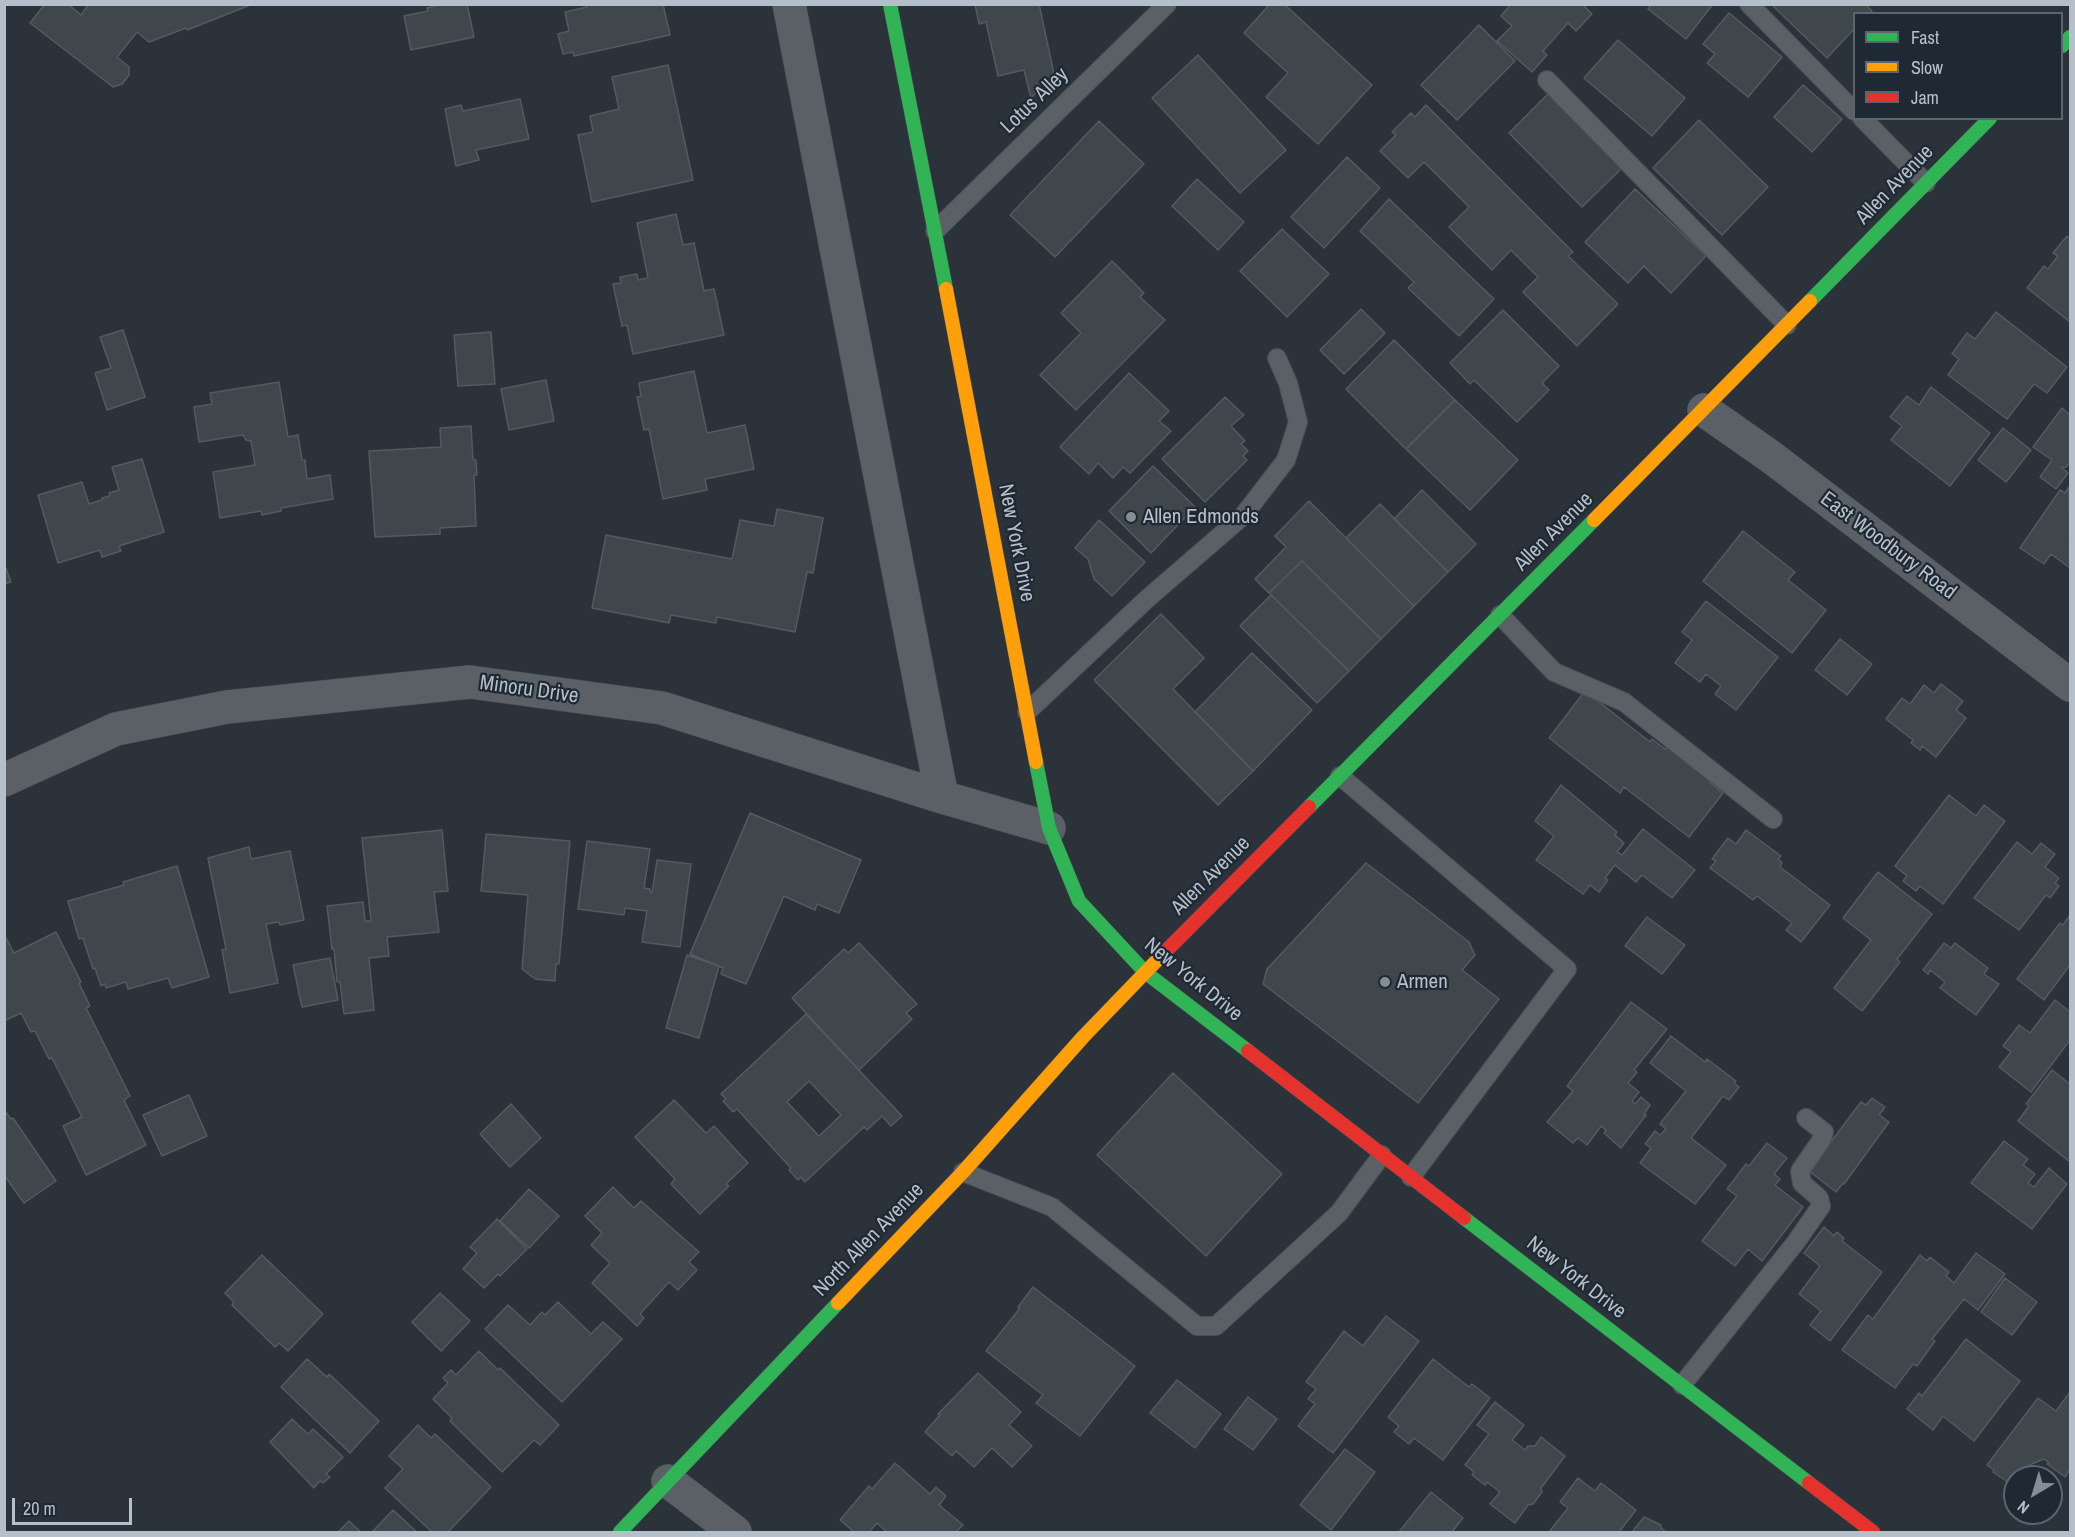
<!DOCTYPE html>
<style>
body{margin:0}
#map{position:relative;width:2075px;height:1537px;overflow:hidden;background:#2b3239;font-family:"Archivo Narrow",sans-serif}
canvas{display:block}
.frame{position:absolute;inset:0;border:6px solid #b5bfca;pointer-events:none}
.legend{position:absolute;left:1853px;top:12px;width:210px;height:108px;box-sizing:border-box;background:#1e2934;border:2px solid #5a6570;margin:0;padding:8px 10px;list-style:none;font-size:18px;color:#b5bfca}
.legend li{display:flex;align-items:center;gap:12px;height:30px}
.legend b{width:30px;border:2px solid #5a6570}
.north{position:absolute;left:2003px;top:1465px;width:60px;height:60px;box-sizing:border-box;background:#1e2934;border:2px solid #5a6570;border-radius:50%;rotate:218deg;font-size:16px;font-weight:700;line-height:24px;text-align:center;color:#b5bfca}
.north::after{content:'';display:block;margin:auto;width:21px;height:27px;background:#858e97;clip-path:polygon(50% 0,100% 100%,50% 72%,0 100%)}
.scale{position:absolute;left:12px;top:1498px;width:120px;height:27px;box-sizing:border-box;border:3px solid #b5bfca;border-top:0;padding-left:8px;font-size:18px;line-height:21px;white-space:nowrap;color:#b5bfca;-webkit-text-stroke:4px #1e2934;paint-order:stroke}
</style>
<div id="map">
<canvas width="2075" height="1537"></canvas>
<div class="frame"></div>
<ul class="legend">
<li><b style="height:8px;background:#30b455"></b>Fast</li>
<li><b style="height:8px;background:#ff9f0a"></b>Slow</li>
<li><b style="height:8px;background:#e5322d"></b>Jam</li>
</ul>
<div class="north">N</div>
<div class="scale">20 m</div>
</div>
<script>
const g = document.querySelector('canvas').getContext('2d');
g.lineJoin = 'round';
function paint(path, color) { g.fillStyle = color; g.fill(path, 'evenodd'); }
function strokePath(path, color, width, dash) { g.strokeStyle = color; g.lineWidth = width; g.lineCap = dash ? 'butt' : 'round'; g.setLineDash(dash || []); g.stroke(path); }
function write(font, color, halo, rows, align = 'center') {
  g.font = font + ' "Archivo Narrow",sans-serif'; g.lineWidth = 4.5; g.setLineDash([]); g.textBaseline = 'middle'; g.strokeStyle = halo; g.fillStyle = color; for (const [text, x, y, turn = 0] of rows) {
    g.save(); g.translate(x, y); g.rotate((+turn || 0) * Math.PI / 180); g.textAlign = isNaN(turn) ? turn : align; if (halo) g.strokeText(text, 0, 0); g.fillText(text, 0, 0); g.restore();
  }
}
const building = new Path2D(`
 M45 4H68L81 15 89 4H253L187 30 186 28 149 42 137 32 117 57 129 67V75L122 84 113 87 30 23Z
 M443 4H467L474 37 411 50 404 16 428 11 427 8Z
 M586 4H663L670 35 574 56 573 52 563 54 558 34 569 31 565 12 587 7Z
 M975 4H1039L1054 74 1031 98 1024 70 998 76 986 22 979 24Z
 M1270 4H1284L1372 85 1318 144 1266 97 1288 73 1244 33Z
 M1511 4H1582L1592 14 1576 31 1568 23 1543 51 1547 55 1532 72 1497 41 1512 26 1501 16Z
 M1652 4H1713L1686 39 1648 9Z
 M1771 4H1865L1872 11 1869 14H1854V29L1827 58Z
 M1729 13 1782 57 1748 97 1707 63 1715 54 1703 44Z
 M1479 25 1515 61 1457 120 1421 85Z
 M1618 40 1685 98 1652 136 1584 78Z
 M1198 55 1286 150 1240 193 1152 98Z
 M668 65 693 180 592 202 578 135 593 132 590 116 619 109 612 77Z
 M1803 85 1842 119 1812 152 1774 117Z
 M1549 93 1622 168 1582 207 1509 133Z
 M520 99 529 139 476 150 479 160 456 166 445 109 461 105 463 111Z
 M1426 105 1573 252 1568 256 1618 304 1577 346 1523 292 1538 277 1511 250 1492 270 1449 227 1469 207 1424 162 1408 178 1380 151 1396 135 1392 132 1411 113 1415 117Z
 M1699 120 1768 187 1722 235 1653 168Z
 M1099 121 1144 164 1055 257 1010 215Z
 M1347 157 1380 188 1324 248 1291 217Z
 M1197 179 1244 222 1218 250 1172 206Z
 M1635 189 1706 256 1671 293 1644 266 1628 283 1585 242Z
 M1389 199 1494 299 1459 336 1408 288 1414 282 1360 231Z
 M676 214 683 245 694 243 704 291 714 289 724 335 633 354 627 325 622 326 613 284 621 283 620 277 637 274 638 280 648 278 637 223Z
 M1282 229 1329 274 1287 317 1240 271Z
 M2067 236 2070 239V322L2027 288 2044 266 2048 269 2058 256 2053 253Z
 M1112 261 1144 293 1140 297 1165 320 1076 410 1040 375 1081 333 1061 313Z
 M1361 309 1385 333 1344 374 1320 350Z
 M1503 310 1559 366 1542 383 1549 390 1517 422 1474 380 1470 384 1450 363Z
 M1996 312 2067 367 2047 393 2034 384 2007 419 1948 375 1959 359 1952 354 1967 333 1975 339Z
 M123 330 145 397 107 410 95 373 111 368 100 337Z
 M491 332 495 384 458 386 454 335Z
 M1394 340 1455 400 1406 449 1346 389Z
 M694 371 707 433 745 425 754 469 705 479 707 490 663 499 649 429 644 430 637 397 641 396 639 383Z
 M1129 373 1169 411 1159 421 1171 431 1130 473 1123 467 1113 478 1098 463 1089 474 1060 447Z
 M546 380 554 421 509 430 501 389Z
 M279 382 288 437 298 435 302 460H305L307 479 330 475 333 499 281 508V511L262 515 261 511 220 518 213 472 255 465 251 441 246 440 243 435 199 442 194 407 212 404 210 393Z
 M1931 387 1990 433 1950 486 1891 440 1902 426 1890 417 1907 396 1919 405Z
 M1225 397 1244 415 1231 426 1245 441 1241 444 1248 451 1243 456 1247 460 1205 502 1162 459Z
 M1455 400 1518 460 1470 510 1406 449Z
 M2062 408 2070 415V462L2066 467H2061L2068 473 2056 489 2040 477 2052 460 2033 447Z
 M471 426 473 460H476L477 475H474L476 526 440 528V534L375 537 369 451 441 447 440 428Z
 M2003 428 2031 450 2006 482 1978 460Z
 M142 459 164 532 119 546 121 551 102 557 100 550 58 563 38 495 82 482 89 504 102 500V498L110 496 109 493 119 490 112 467Z
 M1153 466 1195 507 1151 553 1109 511Z
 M2069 487 2070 568 2051 554 2044 564 2020 548 2060 490 2065 493Z
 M1422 490 1476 544 1448 572 1394 519Z
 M1309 501 1414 606 1381 639 1302 561 1269 593 1255 579 1286 547 1275 536Z
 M1380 504 1448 572 1414 606 1346 538Z
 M777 509 823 518 813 573 807 572 795 632 717 617 716 623 671 615 669 623 592 608 606 535 732 559 740 520 774 526Z
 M1099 520 1145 562 1112 596 1094 579 1088 559 1075 548Z
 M1743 531 1795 572 1788 580 1826 610 1792 653 1703 581Z
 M1302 561 1381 639 1349 671 1269 593Z
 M4 563 11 582 4 584Z
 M1271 595 1349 671 1317 703 1240 626Z
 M1706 601 1778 657 1736 710 1715 694 1721 686 1706 674 1700 682 1675 663 1692 640 1682 632Z
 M1161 614 1204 658 1173 689 1253 771 1218 805 1094 680Z
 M1840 639 1872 664 1847 695 1815 670Z
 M1252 653 1312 710 1253 771 1195 712Z
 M1941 684 1963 701 1956 710 1966 718 1936 757 1922 746 1920 750 1911 743 1913 740 1886 719 1902 698 1910 704 1924 685 1934 693Z
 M1585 691 1650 742 1652 739 1665 749 1668 746 1712 780 1710 783 1723 793 1689 837 1624 787 1620 793 1549 738Z
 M1561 785 1617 832 1615 835 1624 843 1617 852 1622 855 1643 829 1695 870 1672 898 1642 875 1636 882 1615 865 1605 878 1608 880 1599 892 1590 885 1583 894 1536 860 1554 836 1535 821Z
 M1949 795 1976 816 1984 805 2005 821 1943 904 1920 886 1916 891 1903 881 1907 876 1895 866Z
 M750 813 861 860 839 913 817 904 815 910 784 896 746 984 721 974 723 968 690 954Z
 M442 830 448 891 434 892 439 932 387 937 389 956 369 958 374 1010 344 1014 340 982H337L334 949H332L327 906 363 902 365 921H371L362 838Z
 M1746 830 1781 856 1778 859 1782 863 1780 867 1830 905 1801 942 1786 930 1792 923 1757 896 1753 900 1710 868 1716 861 1712 859 1728 838 1736 844Z
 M486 834 570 841 559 964H556L555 981 535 979 522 969 528 895 481 891Z
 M587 841 650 849 644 888 650 889V892L652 893 657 860 691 864 680 947 642 942 647 911 625 908 624 915 578 909Z
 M2017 842 2032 854 2041 843 2055 854 2045 867 2059 878 2055 883 2059 886 2050 898 2046 895 2019 930 1974 898Z
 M249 847 251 859 290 851 304 920 280 925 279 922 266 924 278 983 230 993 222 950 226 949 208 858Z
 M1366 863 1469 942 1475 955 1462 970 1499 999 1418 1103 1263 984 1267 969Z
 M177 866 209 977 172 988 168 978 128 989 126 982 106 988 105 984 101 986 95 968 93 969 83 938 79 939 68 901 124 885 123 882Z
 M1878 872 1932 914 1897 959 1900 962 1862 1011 1834 988 1871 940 1843 918Z
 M2070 915V965L2044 1000 2017 979 2060 923 2063 925Z
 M1647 917 1685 945 1662 974 1625 946Z
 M56 932 81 982 79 983 90 1006 86 1008 130 1096 124 1100 146 1145 86 1175 63 1126 82 1117 52 1058 49 1059 35 1031 31 1032 21 1013 4 1021V934L14 953Z
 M859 943 917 1004 906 1013 912 1019 859 1070 792 998 844 949 848 953Z
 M1944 943 1951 948 1955 943 1988 968 1984 974 1999 984 1976 1015 1940 988 1945 982 1930 970 1928 974 1923 970Z
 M687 955 719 966 699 1038 666 1028Z
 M330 958 338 1000 302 1007 293 965Z
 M2055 1000 2070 1012V1040L2031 1092 1999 1067 2011 1052 2003 1046 2019 1025 2030 1033Z
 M1631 1002 1667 1029 1634 1070 1637 1072 1628 1083 1639 1092 1632 1101 1635 1104 1641 1097 1650 1105 1644 1114 1646 1115 1621 1148 1604 1133 1606 1130 1601 1126 1587 1145 1578 1138 1573 1143 1547 1122 1573 1091 1567 1086Z
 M806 1014 902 1116 891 1126 882 1116 867 1130 864 1127 805 1182 801 1177 798 1180 789 1170 791 1168 737 1109 733 1112 723 1101 726 1099 721 1094ZM809 1081 841 1115 819 1136 787 1102Z
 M1671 1036 1705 1062 1707 1059 1736 1081 1734 1083 1739 1087 1729 1100 1723 1096 1691 1138 1726 1165 1695 1204 1640 1163 1651 1148 1645 1144 1655 1131 1660 1135 1666 1129 1660 1124 1686 1091 1650 1063Z
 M2052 1070 2070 1084V1162L2018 1121 2029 1106 2026 1104Z
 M1173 1073 1282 1174 1206 1256 1097 1155Z
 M189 1095 207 1136 162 1156 143 1115Z
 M1872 1098 1885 1107 1879 1115 1889 1122 1844 1184 1843 1183 1836 1192 1809 1171 1861 1102 1866 1105Z
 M674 1100 706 1133 714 1126 748 1163 726 1184 729 1186 700 1214 671 1184 675 1179 635 1137Z
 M511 1104 541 1138 510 1167 480 1134Z
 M4 1110 11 1119 13 1118 56 1181 24 1203 4 1175Z
 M2004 1141 2028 1159 2023 1165 2035 1174 2028 1183 2034 1187 2049 1168 2067 1184 2032 1229 1971 1183Z
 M1767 1143 1787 1158 1774 1174 1780 1179 1775 1185 1803 1207 1762 1261 1748 1249 1735 1266 1702 1241 1737 1196 1727 1189 1746 1164 1749 1166Z
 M613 1187 634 1208 641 1201 699 1252 689 1262 697 1270 678 1290 669 1282 640 1314 644 1318 637 1326 592 1283 610 1263 591 1245 602 1233 585 1216Z
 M529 1189 559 1216 529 1248 500 1221Z
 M497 1219 527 1249 500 1276 498 1274 484 1288 463 1269 477 1253 470 1247Z
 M1824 1227 1834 1236 1837 1232 1844 1238 1842 1241 1882 1272 1830 1341 1810 1325 1821 1311 1799 1294 1820 1266 1804 1253Z
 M1976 1253 2005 1274 1978 1310 1964 1299 1932 1339 1935 1341 1917 1366 1913 1364 1895 1388 1842 1350 1868 1315 1873 1319 1920 1255 1927 1261 1930 1257 1949 1272 1946 1276 1954 1283Z
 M262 1255 323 1314 288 1351 279 1343 275 1347 232 1305 234 1302 225 1293Z
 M2005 1278 2037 1302 2012 1335 1981 1312Z
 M1033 1287 1135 1366 1080 1436 1036 1403 1043 1395 986 1351 1020 1308 1018 1307Z
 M440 1293 470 1321 441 1351 412 1322Z
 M558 1302 591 1334 603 1322 622 1339 562 1402 485 1329 508 1305 530 1325 542 1312 545 1315Z
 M1386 1316 1419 1341 1333 1453 1298 1426 1315 1404 1308 1399 1316 1389 1306 1382 1344 1331 1363 1346Z
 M1966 1339 2020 1381 1974 1441 1943 1416 1933 1430 1907 1409 1919 1393 1922 1396Z
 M479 1351 498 1370 500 1368 559 1425 540 1445 534 1440 502 1472 450 1421 452 1418 433 1399 448 1383 443 1378 451 1370 456 1375Z
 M307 1359 327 1377 329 1374 379 1421 350 1453 281 1387Z
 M1433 1359 1469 1387 1472 1384 1490 1398 1443 1460 1414 1438 1409 1444 1394 1432 1399 1426 1388 1417Z
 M978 1373 1021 1412 1009 1425 1032 1446 1012 1467 992 1448 974 1467 956 1451 952 1456 925 1432 940 1415 938 1414Z
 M1177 1380 1221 1414 1195 1448 1150 1413Z
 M2070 1392V1469L2065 1477 2047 1464 2049 1463 2044 1459 2029 1465 2019 1477H2015V1481L2012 1485 1993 1472 1994 1470 1987 1465 2038 1398 2056 1411Z
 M1248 1397 1277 1419 1253 1450 1224 1429Z
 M1495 1402 1524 1425 1512 1440 1525 1450 1528 1446H1535L1541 1437 1565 1456 1541 1488 1542 1492 1533 1504 1528 1505 1515 1523 1490 1504 1500 1492 1487 1482 1485 1485 1472 1475 1474 1472 1465 1465 1489 1434 1477 1425Z
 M292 1419 308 1434 313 1429 343 1457 326 1474 330 1477 323 1483 320 1481 314 1488 270 1442Z
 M418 1425 431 1438 435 1434 491 1487 448 1532H432L385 1488 403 1469 389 1456Z
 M1345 1449 1375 1472 1331 1530 1300 1505Z
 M895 1463 930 1494 936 1487 946 1496 939 1505 963 1525 956 1532H887L877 1523 869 1532H854L840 1520 869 1486 872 1489Z
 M1578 1478 1595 1491 1601 1483 1636 1510 1619 1532H1549L1568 1508 1560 1502Z
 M1431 1492 1463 1518 1452 1532H1399Z
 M393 1510 417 1532H372Z
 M1644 1517 1661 1525V1528L1666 1532H1632Z
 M349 1521 361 1532H338Z`);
paint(building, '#40474c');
strokePath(building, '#535a61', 1.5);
const lane = new Path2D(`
 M1749 4 1854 111
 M1547 80 1787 325
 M1862 118 1926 183
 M935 231 1167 4
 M1500 615 1554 672 1624 702 1773 819
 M1027 712 1148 598 1243 516 1286 460 1298 422 1288 383 1277 358
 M1340 776 1567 969 1411 1177
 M963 1172 1052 1207 1197 1326H1216L1339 1213 1382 1155
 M1682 1385 1796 1242 1821 1206 1819 1198 1802 1183 1800 1171 1822 1139 1824 1132 1806 1118`);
const street = new Path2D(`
 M789 4 942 797
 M1704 410 1771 457 2070 685
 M4 780 116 729 227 707 470 682 662 708 942 797 1049 828
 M668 1481 735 1532`);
const fast = new Path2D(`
 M890 4 946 289
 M2062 46 2070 37
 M1810 301 1990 118
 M1036 762 1049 828 1079 901 1145 972 1248 1051
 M1309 807 1594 520
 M1464 1218 1809 1483
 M620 1532 838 1303`);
const slow = new Path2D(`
 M946 289 1036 762
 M1594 520 1810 301
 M838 1303 963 1172 1083 1037 1163 954`);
const jam = new Path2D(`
 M1163 954 1309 807
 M1248 1051 1464 1218
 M1809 1483 1873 1532`);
strokePath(lane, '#494e54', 20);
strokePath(street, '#494e54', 34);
strokePath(fast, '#494e54', 15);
strokePath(slow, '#494e54', 15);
strokePath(jam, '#494e54', 15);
strokePath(lane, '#5b6067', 18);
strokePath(street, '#5b6067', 33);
strokePath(fast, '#30b455', 14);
strokePath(slow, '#ff9f0a', 14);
strokePath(jam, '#e5322d', 14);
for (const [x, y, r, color] of [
 [1131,517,6,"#858e97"],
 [1385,982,6,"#858e97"]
]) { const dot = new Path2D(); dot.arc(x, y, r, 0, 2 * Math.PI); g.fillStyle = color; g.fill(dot); strokePath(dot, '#1e2934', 2); }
write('21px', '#b5bfca', '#1e2934', [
 ["Lotus Alley",1035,101,-44],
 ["Allen Avenue",1895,185,-46],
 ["Allen Avenue",1554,532,-45],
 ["New York Drive",1016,543,79],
 ["East Woodbury Road",1888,546,37],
 ["Minoru Drive",529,690,8],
 ["Allen Avenue",1211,876,-45],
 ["New York Drive",1193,980,39],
 ["North Allen Avenue",869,1240,-46],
 ["New York Drive",1576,1278,38]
]);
write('21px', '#b5bfca', '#1e2934', [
 ["Allen Edmonds",1143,517],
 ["Armen",1397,982]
], 'left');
</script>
